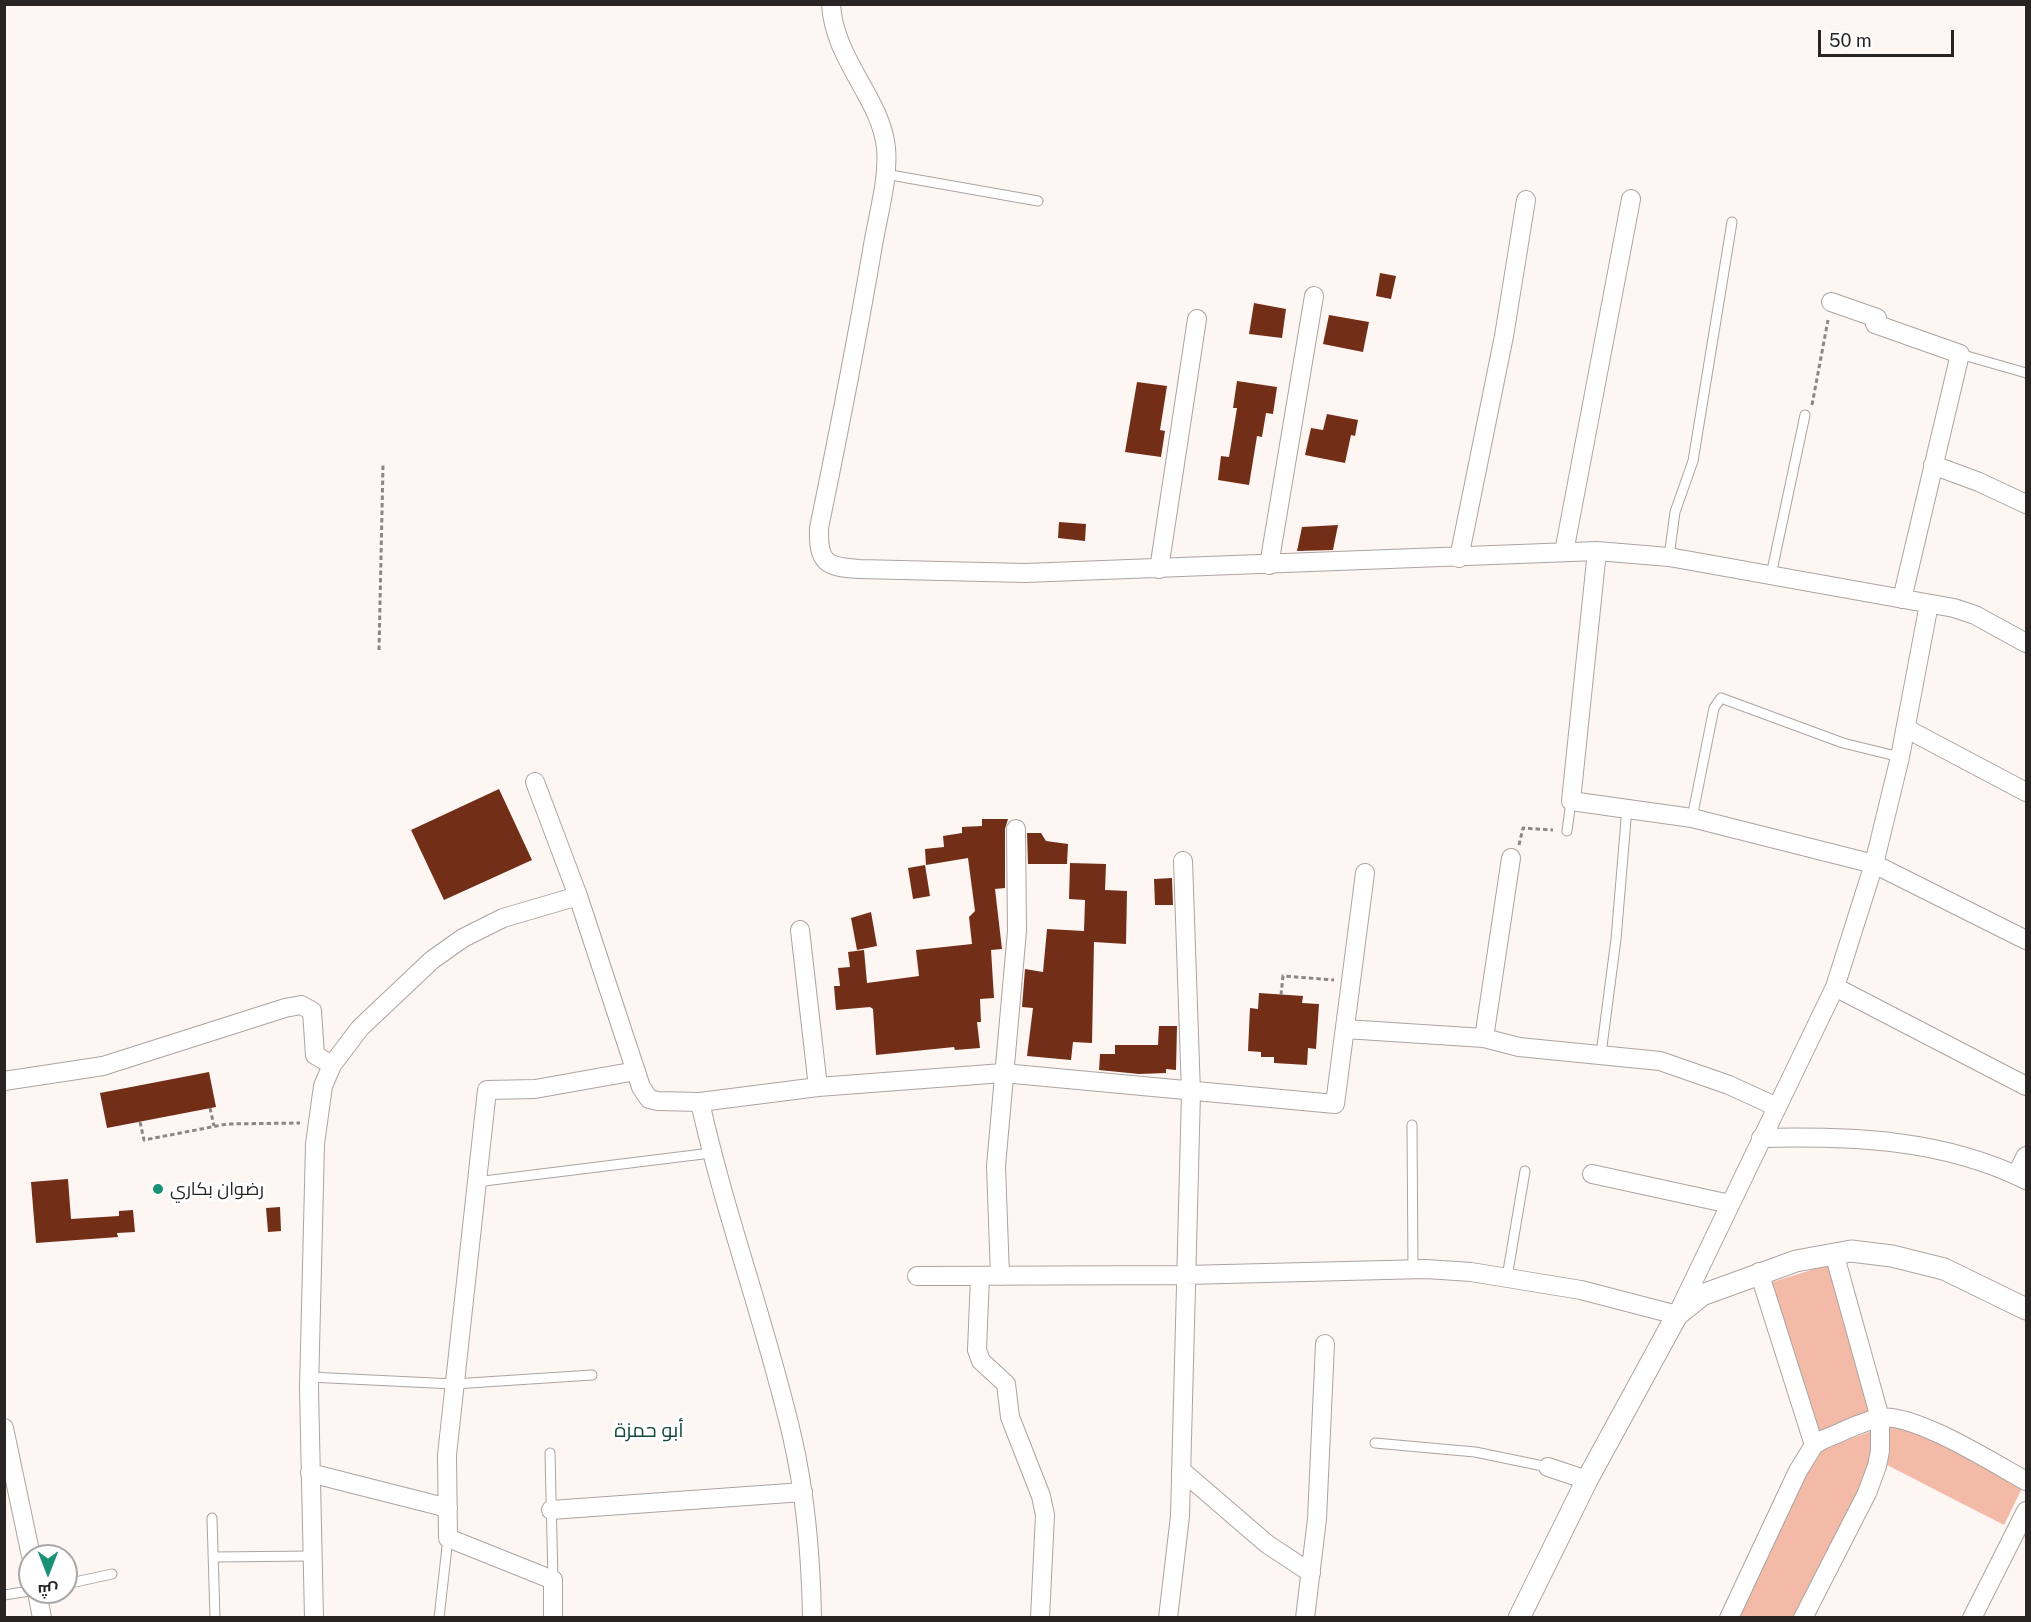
<!DOCTYPE html>
<meta charset="utf-8">
<style>
body{margin:0}
#map{position:relative;width:2031px;height:1622px;overflow:hidden;background:#fef6f3;font-family:"Public Sans",Cairo,sans-serif}
canvas{display:block}
.frame{position:absolute;inset:0;border:6px solid #272423;pointer-events:none}
.north{position:absolute;left:18px;top:1544px;width:60px;height:60px;box-sizing:border-box;background:#fff;border:2px solid #a9a7a7;border-radius:50%;rotate:180deg;font-size:16px;font-weight:700;line-height:24px;text-align:center;color:#272423}
.north::after{content:'';display:block;margin:auto;width:21px;height:27px;background:#199176;clip-path:polygon(50% 0,100% 100%,50% 72%,0 100%)}
.scale{position:absolute;left:1818px;top:30px;width:136px;height:27px;box-sizing:border-box;border:3px solid #272423;border-top:0;padding-left:8px;font-size:18px;line-height:21px;white-space:nowrap;color:#272423;-webkit-text-stroke:4px #fff;paint-order:stroke}
</style>
<div id="map">
<canvas width="2031" height="1622"></canvas>
<div class="frame"></div>
<div class="north">ش</div>
<div class="scale">50 m</div>
</div>
<script>
const g = document.querySelector('canvas').getContext('2d');
g.lineJoin = 'round';
function paint(path, color) { g.fillStyle = color; g.fill(path, 'evenodd'); }
function strokePath(path, color, width, dash) { g.strokeStyle = color; g.lineWidth = width; g.lineCap = dash ? 'butt' : 'round'; g.setLineDash(dash || []); g.stroke(path); }
function write(font, color, halo, rows, align = 'center') {
  g.font = font + ' "Public Sans",Cairo,sans-serif'; g.lineWidth = 6; g.setLineDash([]); g.textBaseline = 'middle'; g.strokeStyle = halo; g.fillStyle = color; for (const [text, x, y, turn = 0] of rows) {
    g.save(); g.translate(x, y); g.rotate((+turn || 0) * Math.PI / 180); g.textAlign = isNaN(turn) ? turn : align; if (halo) g.strokeText(text, 0, 0); g.fillText(text, 0, 0); g.restore();
  }
}
paint(new Path2D(`
 M1828 1265 1874 1414 1818 1431 1772 1282Z
 M1889 1424 1922 1434 2023 1486 2004 1525 1887 1465Z
 M1872 1431C1875 1483 1818 1569 1793 1617L1736 1618 1817 1451Z`), '#f3baa8');
paint(new Path2D(`
 M1380 273 1396 276 1391 299 1376 296Z
 M1254 303 1286 309 1282 338 1249 334Z
 M1329 315 1369 322 1363 352 1323 344Z
 M1237 381 1277 387 1273 414 1266 413 1262 437 1257 436 1249 485 1218 480 1221 456 1229 457 1237 408H1233Z
 M1137 382 1167 386 1160 430 1165 431 1161 457 1125 452Z
 M1327 414 1358 420 1355 436 1351 435 1345 463 1305 455 1311 428 1323 430Z
 M1059 522 1086 524 1085 541 1058 538Z
 M1338 525 1333 550 1297 551 1302 527Z
 M499 789 532 860 444 900 411 830Z
 M982 819H1008L1005 829V888L995 889 1002 949 991 950 994 998 980 999 981 1022H977L980 1048 955 1050 954 1047 876 1055 873 1009 870 1007 836 1010 834 986H840L838 968 850 967 848 952 864 950 867 983 919 976 916 950 972 944 969 917 975 911 968 858 926 865 925 849 944 847 943 836 962 833V827L982 826Z
 M1027 833H1041L1046 841 1068 844 1067 864H1028Z
 M1070 863 1106 864 1105 890 1127 891 1126 944 1094 942 1092 1043 1073 1042 1071 1060 1027 1056 1033 1008 1022 1007 1025 969 1043 972 1047 929 1084 931 1085 900 1069 899Z
 M925 865 930 896 913 899 908 868Z
 M1172 878 1173 905H1155L1154 879Z
 M871 912 877 946 857 950 851 918Z
 M1259 993 1303 996 1302 1003 1319 1004 1316 1049 1308 1048 1307 1065 1274 1063V1057H1261V1052L1248 1051 1250 1008 1258 1009Z
 M1159 1026H1177L1176 1070 1166 1069V1073L1139 1074 1099 1070 1100 1054H1115V1045H1158Z
 M209 1072 216 1107 107 1128 100 1093Z
 M68 1179 71 1219 119 1216V1211L133 1210 135 1232 117 1233 118 1237 36 1243 31 1182Z
 M280 1207 281 1231 268 1232 266 1208Z`), '#722e16');
const service = new Path2D(`
 M885 174 1038 201
 M1960 354 2026 373
 M1669 557 1675 512 1693 461 1732 222
 M1771 575 1805 415
 M1692 818 1714 708 1721 698 1843 743 1900 757
 M1567 831 1571 801
 M1601 1054 1616 939 1627 808
 M1412 1125 1413 1269
 M476 1182 711 1153
 M1507 1277 1525 1171
 M309 1377 454 1384 592 1375
 M1375 1443 1475 1452 1548 1467
 M550 1453 553 1580
 M212 1518 215 1618
 M214 1557 312 1556
 M66 1584 112 1574
 M4 1595 30 1591
 M439 1618 448 1538`);
const minor = new Path2D(`
 M831 4C834 60 881 98 886 148 889 180 877 218 872 251 856 344 838 436 819 528 818 563 826 567 859 569L1025 573 1597 551 1669 557 1954 608 1975 615 2026 643
 M1831 302 1877 318 1875 324 1960 354 1902 599
 M1933 465 1979 482 2026 504
 M1597 551 1571 801 1692 818 1874 864 2026 940
 M1564 552 1631 199
 M1459 558 1504 336 1526 200
 M1269 565 1314 296
 M1159 569 1197 319
 M1907 729 2026 792
 M535 782 578 896 641 1087 649 1099 658 1101 700 1102 818 1087 1003 1073 1335 1104 1365 873
 M800 930 818 1087
 M1835 987 2026 1086
 M1345 1029 1484 1038 1519 1047 1660 1061 1729 1085 1777 1107
 M1484 1038 1511 858
 M4 1081 103 1066 285 1008 301 1005 312 1011 315 1055 332 1065
 M700 1102C725 1215 766 1324 792 1436 806 1496 811 1557 812 1618
 M1761 1138C1853 1136 1943 1139 2026 1180
 M1592 1174 1730 1204
 M2016 1175 2026 1156
 M917 1276 1185 1275 1426 1269 1471 1272 1581 1290 1677 1315 1835 987 1874 864 1900 757 1929 604
 M980 1276 977 1350 981 1361 1006 1384 1010 1417 1041 1496 1045 1515 1040 1618
 M1000 1276 996 1166 1017 931 1016 829
 M4 1428 31 1556
 M1814 1445 1822 1440C1840 1433 1859 1423 1878 1418 1912 1411 1995 1464 2026 1481
 M1548 1467 1587 1480
 M1181 1470 1267 1544 1311 1573
 M310 1473 448 1508
 M551 1510 803 1492
 M37 1592 42 1618
 M314 1618 309 1389 315 1144 323 1086 332 1065 360 1028 432 960 463 938 503 918 578 896
 M553 1618V1580L448 1538 447 1455 487 1090 535 1089 636 1071
 M1168 1618 1180 1516 1191 1093 1183 861
 M1305 1618 1317 1519 1325 1344
 M1729 1618 1798 1471 1814 1445 1759 1272
 M1803 1618 1867 1493 1877 1466 1880 1451V1418L1834 1253
 M1972 1618 2026 1511`);
const tertiary = new Path2D(`
 M1519 1618 1587 1480 1677 1315 1702 1295 1796 1261 1851 1251 1892 1256 1944 1269 2026 1309`);
strokePath(service, '#aba4a1', 11);
strokePath(minor, '#aba4a1', 20);
strokePath(tertiary, '#aba4a1', 23);
strokePath(new Path2D(`
 M1812 405 1828 320
 M379 650 383 465
 M1519 845 1523 828 1553 830
 M1281 995 1283 976 1334 980
 M210 1108 214 1126
 M140 1122 144 1140 227 1124 300 1123`), '#8c8684', 3, [4.5, 3]);
strokePath(service, '#fff', 9);
strokePath(minor, '#fff', 18);
strokePath(tertiary, '#fff', 21);
for (const [x, y, r, color] of [
 [158,1189,6,"#199176"]
]) { const dot = new Path2D(); dot.arc(x, y, r, 0, 2 * Math.PI); g.fillStyle = color; g.fill(dot); strokePath(dot, '#fff', 2); }
write('18px', '#272423', '#fff', [
 ["رضوان بكاري",170,1189]
], 'left');
write('20px', '#15493c', '#fff', [
 ["أبو حمزة",649,1431]
]);
</script>
